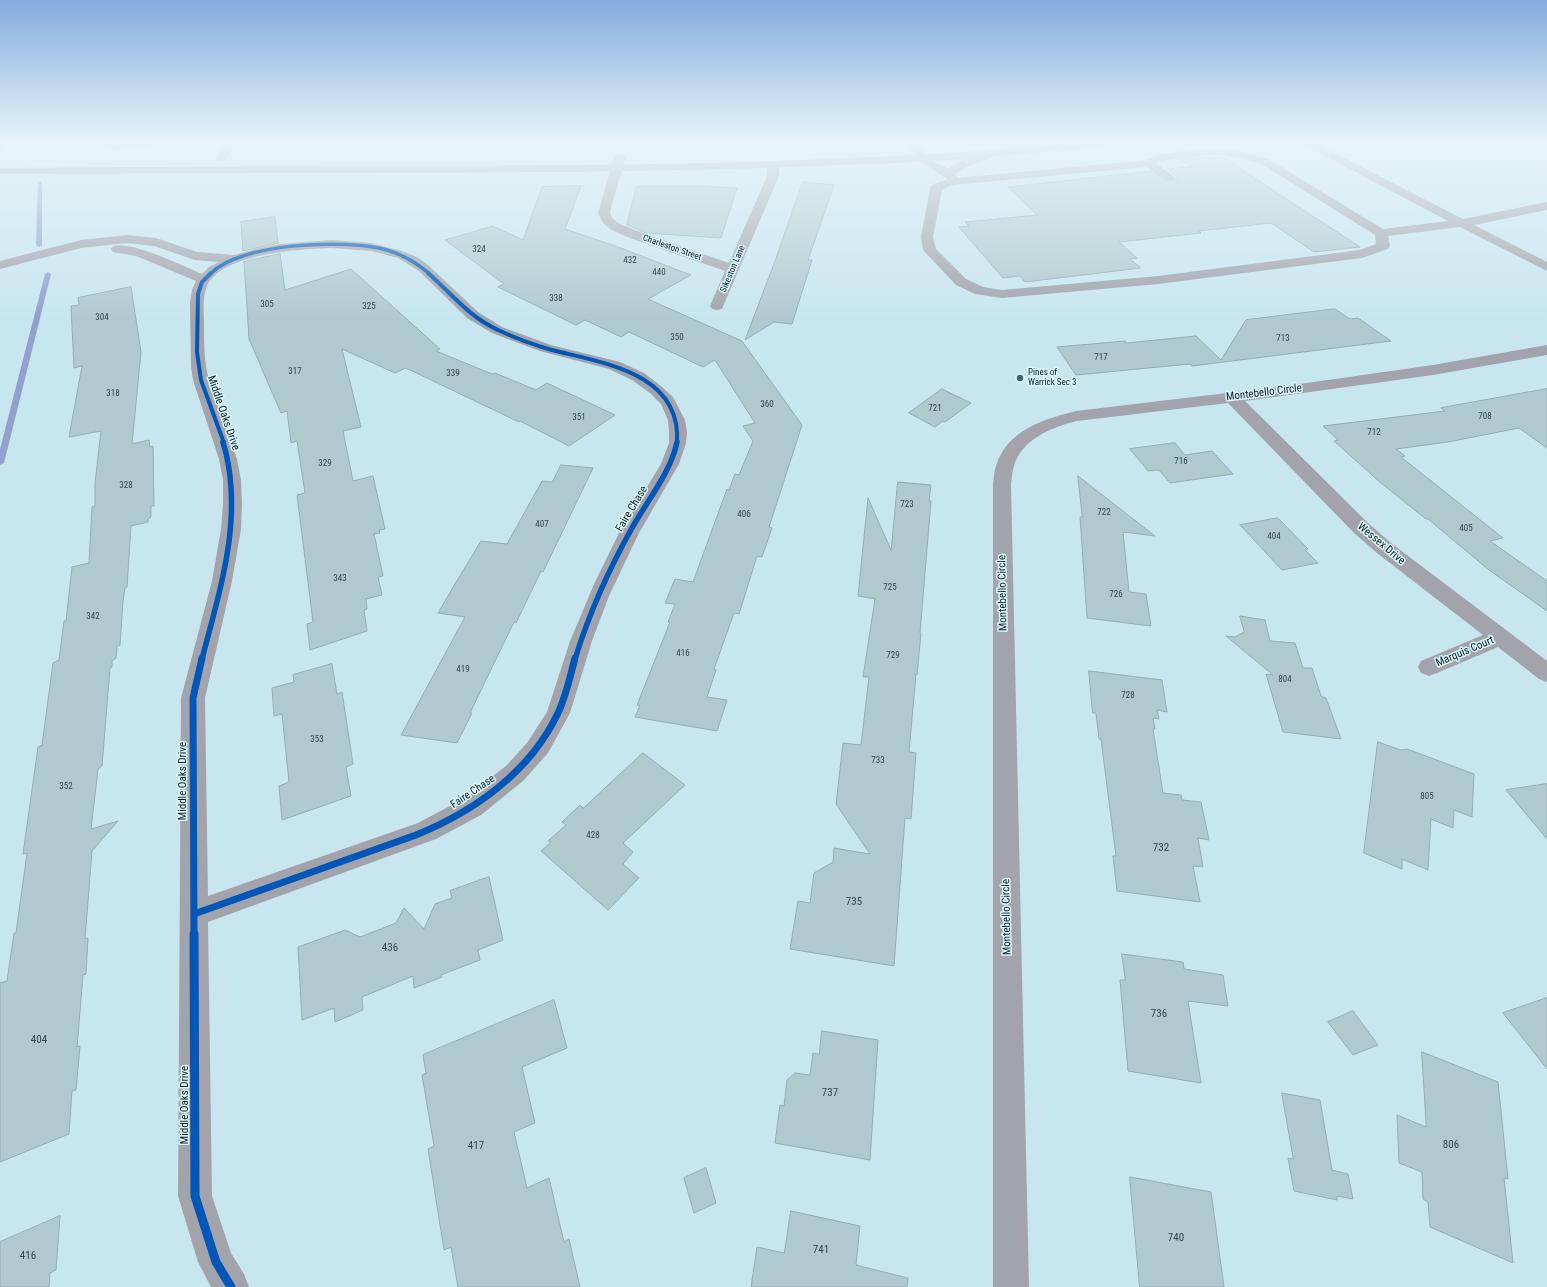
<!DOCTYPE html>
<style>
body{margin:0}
canvas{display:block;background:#c8e6ef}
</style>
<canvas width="1547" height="1287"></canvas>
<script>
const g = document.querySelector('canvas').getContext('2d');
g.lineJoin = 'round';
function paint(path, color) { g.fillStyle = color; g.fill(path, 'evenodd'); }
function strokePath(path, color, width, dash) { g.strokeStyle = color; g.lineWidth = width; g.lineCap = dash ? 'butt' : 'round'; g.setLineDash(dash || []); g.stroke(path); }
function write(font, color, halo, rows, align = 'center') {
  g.font = font + ' "Roboto Condensed",sans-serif'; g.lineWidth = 3; g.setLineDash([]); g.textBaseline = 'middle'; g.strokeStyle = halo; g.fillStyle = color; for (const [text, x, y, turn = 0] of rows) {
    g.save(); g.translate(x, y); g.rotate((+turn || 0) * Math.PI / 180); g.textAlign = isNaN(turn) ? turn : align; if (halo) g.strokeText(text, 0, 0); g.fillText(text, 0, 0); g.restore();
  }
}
paint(new Path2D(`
 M40 181 42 182V245L39 247 36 245 38 182Z
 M48 272 51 274 4 463 0 465V449L45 274Z`), '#90a1d0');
const building = new Path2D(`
 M1213 157 1224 158 1360 247 1314 252 1271 223 1198 231 1201 233 1119 242 1137 258 1130 259 1141 268 1025 282 1020 276 1003 278 959 227 969 226 965 222 1037 215 1008 187 1150 171 1162 180 1174 181 1177 179V177L1167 169 1191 167 1181 160Z
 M803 182 834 185 808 260H812L792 324 774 322 745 340 775 261Z
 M581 186 565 229 618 247 691 275 648 299 742 341 802 425 769 527 772 528 762 557 757 556 739 614 734 613 714 669 716 670 707 697 727 700 717 731 635 717 640 706 637 705 670 622H668L675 604 665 603 675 579 693 582 727 489 729 490 735 474 739 475 753 441 743 426 755 423 715 360 703 367 629 332 621 337 585 320 576 325 498 287 504 284 445 240 493 226 523 240 542 187Z
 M637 186H701L737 188 721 238 646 233 627 225Z
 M275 217 278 243 243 251 241 222Z
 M280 254 285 290 351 269 440 349 436 351 492 374 495 373 536 390 547 383 615 415 569 446 520 421 519 422 406 368 395 373 342 349 361 427 343 431 353 481 373 476 385 529 379 530 380 533 374 534 383 576 378 577 382 595 366 599 367 609 364 610 367 631 310 650 307 624 313 622 297 495 305 493 297 441 291 443 287 411 281 413 249 339 248 323 244 262Z
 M131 287 141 352 132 444 149 440 150 447 153 446 154 506H151V517L148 519V522L131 526 127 587 125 588 123 601 120 645 117 646 116 658 112 661V667L110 668 102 766 98 769 91 829 118 821 92 851 85 939 88 938 86 974 83 975 77 1047 80 1046 76 1090 72 1091 69 1134 0 1162V983L7 981 14 933H16L27 853 23 854 38 747 42 745 53 663 59 660 64 621H66L72 567 89 563 92 507 95 506V483L101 431 69 437 82 366 74 368 71 306 79 305 78 298Z
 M1335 309 1350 319 1358 318 1391 341 1192 366 1190 364 1076 375 1057 347 1125 341 1126 343 1196 336 1221 360 1246 320Z
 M942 389 971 403 945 422 943 421 935 427 909 413Z
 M1547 389V448L1519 428 1448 442 1396 449 1405 456 1401 457 1503 538 1490 541 1547 581V611L1489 570 1428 519H1426L1381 483 1334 441 1338 440 1323 426 1445 411 1441 408Z
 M1175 443 1185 455 1212 451 1233 474 1170 483 1159 470 1148 471 1130 449Z
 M561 465 593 468 543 572 541 571 516 623 514 622 470 713H472L457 743 401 735 465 617 438 613 452 589 481 541 507 544 542 481 552 482Z
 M1078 476 1155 536 1123 532 1129 592 1146 594 1151 626 1087 618 1080 517H1082Z
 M898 482 931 485 929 501H931L920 633H921L917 675 916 674 909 752 916 753 911 819 905 818 894 966 790 949 798 901 810 903 814 873 833 862 834 848 870 854 836 804 843 743 861 745 869 677H863L875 599 858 596 868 498 891 550Z
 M1278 518 1308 549 1305 550 1318 563 1282 570 1240 525Z
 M1240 616 1265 620 1270 641 1295 643 1303 668H1312L1321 696 1326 698 1341 739 1283 732 1266 674 1273 675 1226 636 1235 637 1244 632Z
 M332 664 337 694 342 692 353 764 346 767 351 796 282 820 279 786 289 782 282 714 274 716 272 688 294 682 293 675Z
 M1089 671 1162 680 1167 712 1157 710 1159 719 1153 718 1155 729H1153L1163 793 1181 795 1182 800 1201 802 1209 840 1198 838 1203 867 1193 866 1200 902 1117 891 1113 856H1116L1101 739H1099L1096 713H1093Z
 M1378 742 1401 750 1407 749 1474 774 1472 817 1454 810 1453 828 1431 819 1428 870 1402 859V869L1364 853Z
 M643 753 685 785 623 843 633 852 623 864 639 878 608 910 541 851 551 842 548 841 566 825 562 822 580 805 583 808Z
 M1547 784V839L1506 790Z
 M489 877 503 940 478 950 480 960 441 975 442 977 414 988 413 976 362 997 363 1010 335 1022 334 1008 302 1020 298 947 345 930 360 937 396 923 404 908 424 929 435 904 452 898 450 891Z
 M1122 954 1183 962 1184 969 1223 975 1228 1006 1188 1001 1201 1083 1128 1071 1120 980H1125Z
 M1547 998V1069L1503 1013Z
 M554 1000 567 1048 522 1067 535 1123 514 1132 527 1188 549 1178 564 1242 569 1239 580 1287H458L451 1247 444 1250 428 1149 434 1146 422 1075 426 1073 423 1055Z
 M1353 1011 1378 1045 1353 1055 1328 1022Z
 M822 1031 878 1040 870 1160 775 1143 780 1105 784 1106 787 1080 795 1073 810 1075 813 1053 819 1054Z
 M1422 1052 1498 1082 1508 1179 1504 1178 1513 1263 1430 1227 1428 1202 1423 1199 1422 1172 1399 1163 1397 1115 1426 1127Z
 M1282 1093 1320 1100 1332 1170 1348 1174 1353 1199 1337 1196V1200L1294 1191 1288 1158 1293 1159Z
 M706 1168 716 1203 694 1213 684 1178Z
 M1130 1177 1211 1192 1224 1287H1140Z
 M791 1211 860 1226 856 1265 908 1278 907 1287H751L757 1247 784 1253Z
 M60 1216 56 1270 50 1273 49 1287H0V1242Z`);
paint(building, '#afcacf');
strokePath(building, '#92aeb2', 1);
paint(new Path2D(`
 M0 140H10L4 150 0 151Z
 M95 140H106V142L109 143 145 140H204L199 143 108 149 98 146 95 142Z
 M225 140H236L225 161H217L215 159Z
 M900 140C922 140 915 146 928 157 934 162 942 165 948 169L960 161 989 152 993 151 999 154 997 156 968 166 955 174 958 178 1146 160 1156 155 1197 149 1237 150 1268 159 1383 229 1448 221 1295 140H1309L1463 219 1547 202V210L1474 225 1547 262V271L1460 227 1388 236 1390 246 1388 249 1362 258 1158 284 1002 298 975 294 956 285 923 250 921 237 930 188 932 185 947 179 920 161 912 150ZM1210 155 1237 157 1260 163 1375 235 1376 244 1360 250 1158 276 1002 290 983 287 966 279 936 249 933 237 942 190 951 185 1147 167C1154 172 1164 183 1174 180L1176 178 1156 163 1159 161Z
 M620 154 626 157 612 204 610 213 612 218 618 223 637 231 729 263 767 176V166L769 164H777L779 166V176L722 309 717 310 712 309 710 306 725 271 627 237 610 229 603 223 598 213 614 157Z
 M127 235 156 238 197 252 234 255 255 249 280 244 332 240 371 243 402 251 417 257 428 265 478 312 502 327 551 345 620 362 644 373 661 386 673 397 685 420 687 432 686 443 679 464 639 533 609 596 592 641 570 713 548 753 523 781 481 815 436 839 208 922 212 1196 231 1253 244 1274 249 1287H211L198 1262 178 1196 181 698 212 581 221 529 223 504V480L219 459 193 380 191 367 190 302 192 290 196 281 136 256 113 252 111 249 113 246C133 241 182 266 202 274L209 267 219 262 195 260 154 246 127 243 81 248 0 269V261L81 240ZM332 248 371 251 398 258 419 271 467 318 492 333 540 351 609 369 632 380 650 393 661 404 668 420 669 432V443L661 464 619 533 595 582 570 641 547 712 527 743 506 766 463 799 418 823 208 896 205 698 232 581 241 529 242 504 241 480 237 459 209 380C204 362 204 344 204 325 204 313 202 298 207 286 222 253 301 249 332 248Z
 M1547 345V355L1433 375 1245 401 1368 523 1391 543 1547 661V682L1539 679 1498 647 1437 673 1429 676 1421 673 1418 667 1421 661 1483 635 1377 553 1354 533 1228 403 1077 421C1052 427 1022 439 1014 466 1012 471 1012 478 1011 484L1029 1287H993V484C994 478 994 471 996 466 1007 430 1044 419 1076 411L1286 386 1433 365Z`), '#a3a4ab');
paint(new Path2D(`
 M1107 140H1146L1141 143 978 158 897 163 733 169 570 172 0 174V168C143 167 286 166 429 166 655 165 881 163 1107 140Z`), '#9fa6af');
strokePath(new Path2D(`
 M210 274C241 242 347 239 387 250 404 255 417 263 430 274`), '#0057b8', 3.5);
strokePath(new Path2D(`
 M211 273 202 282 198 294 197 352 201 380 224 443
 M428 273C451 293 469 317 498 330 515 338 534 345 552 350 603 363 682 373 677 443`), '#0057b8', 4);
strokePath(new Path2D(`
 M202 659C220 589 245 515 223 442
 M575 659C589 614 609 569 632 528 647 501 671 472 677 442`), '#0057b8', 5.5);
strokePath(new Path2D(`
 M194 914 416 835C475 811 530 772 558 713 566 696 570 677 575 658
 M194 935 193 698 202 658`), '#0057b8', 7);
strokePath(new Path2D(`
 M194 934 195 1196 216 1262 231 1287`), '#0057b8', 9);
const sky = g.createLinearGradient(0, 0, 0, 320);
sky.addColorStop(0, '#85acde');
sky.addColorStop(0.44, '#e6f4f8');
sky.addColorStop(1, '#e6f4f800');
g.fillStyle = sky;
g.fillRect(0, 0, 1547, 320);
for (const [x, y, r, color] of [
 [1020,378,4,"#47646b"]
]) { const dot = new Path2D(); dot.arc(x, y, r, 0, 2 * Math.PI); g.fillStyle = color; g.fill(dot); strokePath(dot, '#ddf7fe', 1.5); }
write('9px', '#021e24', '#ddf7fe', [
 ["Charleston Street",672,248,19],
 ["Sikeston Lane",733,269,-67]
]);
write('9px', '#2d494f', null, [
 ["324",479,250],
 ["432",630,261],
 ["440",659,273],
 ["338",556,299],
 ["305",267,305],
 ["325",369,307],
 ["304",102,318],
 ["350",677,338],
 ["713",1283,339],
 ["717",1101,358],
 ["317",295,372],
 ["339",453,374],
 ["318",113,394],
 ["360",767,405],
 ["721",935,409],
 ["708",1485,417],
 ["351",579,418],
 ["712",1374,433],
 ["716",1181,462],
 ["329",325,464],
 ["328",126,486],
 ["723",907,505],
 ["722",1104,513],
 ["406",744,515],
 ["407",542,525],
 ["405",1466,529],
 ["404",1274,537],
 ["343",340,579],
 ["725",890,588],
 ["726",1116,595],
 ["342",93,617],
 ["416",683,654],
 ["729",893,656],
 ["419",463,670],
 ["804",1285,680],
 ["728",1128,696],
 ["353",317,740],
 ["733",878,761],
 ["352",66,787],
 ["805",1427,797],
 ["428",593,836]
]);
write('9px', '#021e24', '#ddf7fe', [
 ["Pines of",1028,373],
 ["Warrick Sec 3",1028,383]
], 'left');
write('11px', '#021e24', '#ddf7fe', [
 ["Montebello Circle",1264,393,-7],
 ["Middle Oaks Drive",223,413,71],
 ["Faire Chase",632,509,-59],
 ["Wessex Drive",1381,544,40],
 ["Montebello Circle",1003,593,-91],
 ["Marquis Court",1465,652,-23],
 ["Middle Oaks Drive",183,781,-90],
 ["Faire Chase",473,792,-34],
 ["Montebello Circle",1007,917,-91],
 ["Middle Oaks Drive",185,1105,-90]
]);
write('11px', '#2d494f', null, [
 ["732",1161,848],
 ["735",854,902],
 ["436",390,948],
 ["736",1159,1014],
 ["404",39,1040],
 ["737",830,1093],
 ["806",1451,1145],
 ["417",476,1146],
 ["740",1176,1238],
 ["741",821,1250],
 ["416",28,1256]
]);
</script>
